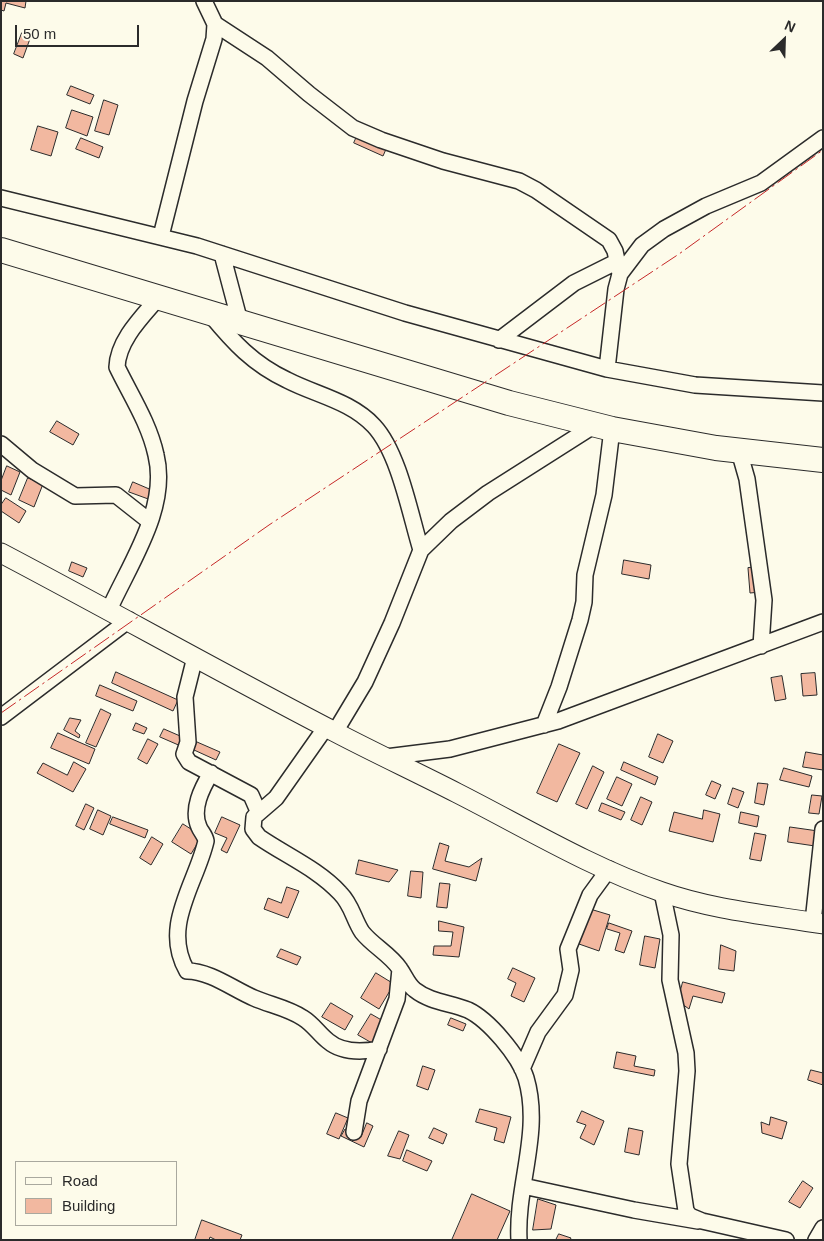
<!DOCTYPE html>
<style>
body{margin:0}
#map{position:relative;width:824px;height:1241px;overflow:hidden;background:#fdfbea;font-family:Helvetica,sans-serif}
canvas{display:block}
.frame{position:absolute;inset:0;border:2px solid #2b2b2b;pointer-events:none}
.legend{position:absolute;left:15px;top:1161px;width:162px;height:65px;box-sizing:border-box;background:#fdfbea;border:1px solid #a9a89e;margin:0;padding:6px 9px;list-style:none;font-size:15px;color:#2b2b2b}
.legend li{display:flex;align-items:center;gap:10px;height:25px}
.legend b{width:25px;border:1px solid #a9a89e}
.north{position:absolute;left:759px;top:15px;width:50px;height:50px;-webkit-text-stroke:4px #fdfbea;paint-order:stroke;rotate:24deg;font-size:14px;font-weight:700;line-height:20px;text-align:center;color:#2b2b2b}
.north::after{content:'';display:block;margin:auto;width:18px;height:22px;background:#2b2b2b;clip-path:polygon(50% 0,100% 100%,50% 72%,0 100%)}
.scale{position:absolute;left:15px;top:25px;width:124px;height:22px;box-sizing:border-box;border:2px solid #2b2b2b;border-top:0;padding-left:6px;font-size:15px;line-height:18px;white-space:nowrap;color:#2b2b2b;-webkit-text-stroke:4px #fdfbea;paint-order:stroke}
</style>
<div id="map">
<canvas width="824" height="1241"></canvas>
<div class="frame"></div>
<ul class="legend">
<li><b style="height:6px;background:#fdfbea"></b>Road</li>
<li><b style="height:14px;background:#f2b8a0"></b>Building</li>
</ul>
<div class="north">N</div>
<div class="scale">50 m</div>
</div>
<script>
const g = document.querySelector('canvas').getContext('2d');
g.lineJoin = 'round';
function paint(path, color) { g.fillStyle = color; g.fill(path, 'evenodd'); }
function strokePath(path, color, width, dash) { g.strokeStyle = color; g.lineWidth = width; g.lineCap = dash ? 'butt' : 'round'; g.setLineDash(dash || []); g.stroke(path); }
const building = new Path2D(`
 M1 1H26L25 8 6 3 4 11 1 10Z
 M22 33 31 36 23 58 14 54Z
 M71 86 94 95 90 104 67 95Z
 M104 100 118 105 109 135 95 131Z
 M72 110 93 117 87 136 66 128Z
 M38 126 58 132 51 156 31 150Z
 M358 134 387 147 383 156 354 143Z
 M81 138 103 147 99 158 76 149Z
 M57 421 79 434 73 445 50 432Z
 M7 466 20 472 11 495 1 490V481Z
 M28 478 43 484 34 507 19 500Z
 M133 482 154 491 151 500 129 492Z
 M6 498 26 511 19 523 1 511V505Z
 M624 560 651 565 649 579 622 574Z
 M72 562 87 568 83 577 69 571Z
 M759 567 761 592 750 593 748 568Z
 M116 672 178 700 173 711 112 683Z
 M815 673 817 695 803 696 801 674Z
 M782 676 786 699 775 701 771 678Z
 M100 685 137 701 133 711 96 696Z
 M101 709 111 714 96 747 86 743Z
 M70 718 81 720 75 731 80 735 79 738 64 730Z
 M136 723 147 728 144 734 133 730Z
 M164 729 187 739 183 747 160 737Z
 M58 733 95 749 89 764 51 748Z
 M658 734 673 741 663 763 649 757Z
 M148 739 158 744 147 764 138 759Z
 M197 742 220 752 216 760 194 750Z
 M559 744 580 753 557 802 537 793Z
 M806 752 823 755V770L803 767Z
 M74 762 86 769 73 792 37 773 43 763 67 775Z
 M624 762 658 777 655 785 621 770Z
 M593 766 604 772 587 809 576 804Z
 M784 768 812 776 809 787 780 780Z
 M617 777 632 784 622 806 607 799Z
 M712 781 721 785 715 799 706 795Z
 M758 783 768 784 764 805 755 803Z
 M733 788 744 792 738 808 728 804Z
 M812 795 822 796 819 814 809 813Z
 M641 797 652 802 642 825 631 820Z
 M602 803 625 812 621 820 599 811Z
 M86 804 94 808 84 830 76 826Z
 M98 810 111 816 103 835 90 829Z
 M704 810 720 814 713 842 669 831 674 812 702 819Z
 M741 812 759 816 757 827 739 823Z
 M113 817 148 830 145 838 110 824Z
 M222 817 240 825 227 853 221 850 227 838 215 833Z
 M183 824 202 836 191 854 172 842Z
 M790 827 818 831 815 846 788 842Z
 M755 833 766 835 761 861 750 859Z
 M152 837 163 844 151 865 140 858Z
 M440 843 449 846 445 861 469 867 482 858 476 881 433 869Z
 M359 860 398 870 389 882 356 874Z
 M411 871 423 872 421 898 408 896Z
 M440 883 450 884 447 908 437 907Z
 M287 887 299 891 288 918 264 909 268 898 281 903Z
 M590 909 610 915 599 951 579 944Z
 M439 921 464 927 459 957 433 955 434 946H451L453 932 439 931Z
 M609 923 632 931 624 953 615 950 620 933 607 929Z
 M645 936 660 939 655 968 640 965Z
 M721 945 736 951 734 971 719 969Z
 M281 949 301 957 297 965 277 957Z
 M513 968 535 978 524 1002 511 996 516 983 508 979Z
 M376 973 394 984 379 1009 361 998Z
 M683 982 725 993 722 1003 693 996 689 1009 678 1001Z
 M331 1003 353 1016 345 1030 322 1017Z
 M371 1014 385 1022 372 1043 358 1035Z
 M451 1018 466 1024 463 1031 448 1025Z
 M617 1052 636 1056 634 1066 655 1070 654 1076 614 1068Z
 M423 1066 435 1070 428 1090 417 1086Z
 M811 1070 823 1073V1085L808 1080Z
 M480 1109 511 1117 504 1143 494 1140 497 1128 476 1122Z
 M582 1111 604 1121 594 1145 580 1138 586 1125 577 1122Z
 M336 1113 348 1118 339 1139 327 1134Z
 M771 1117 787 1122 782 1139 762 1133 761 1122 769 1125Z
 M367 1123 373 1126 364 1147 341 1136 345 1129 361 1136Z
 M434 1128 447 1134 443 1144 429 1138Z
 M629 1128 643 1131 639 1155 625 1152Z
 M399 1131 409 1135 400 1159 388 1156Z
 M407 1150 432 1161 427 1171 403 1161Z
 M803 1181 813 1188 800 1208 789 1202Z
 M472 1194 510 1211 497 1240H452Z
 M538 1199 556 1205 551 1229 533 1230Z
 M202 1220 242 1235 240 1240H216L210 1237 209 1240H195Z
 M559 1234 571 1238 570 1240H556Z`);
paint(building, '#f2b8a0');
strokePath(building, '#2b2b2b', 1);
const minor = new Path2D(`
 M215 24 267 58 309 94 353 128 381 140 443 161 519 181 536 190 609 240 615 251 620 274
 M1 198 197 246 405 313 607 369 695 385 823 393
 M161 236 195 101 214 39 215 24 204 1
 M222 254 240 322
 M210 314C233 342 253 364 287 380 316 395 351 401 374 426 399 453 410 514 421 550
 M499 340 574 283 616 262
 M607 369 616 289 620 274 642 245 664 229 706 206 761 183 823 138
 M1 444 32 470 75 496 116 495 149 521
 M739 451 747 479 764 600 761 646
 M109 610C130 563 169 508 156 455 149 423 131 396 117 367 118 340 142 317 159 297
 M195 657 185 697 188 742 184 754 189 762 251 795 258 811
 M1 717 129 620
 M544 725 559 687 580 620 584 602 585 575 604 495 612 429
 M326 727 276 798 254 817 253 829 259 837C285 855 318 869 340 893 352 905 353 918 362 932 373 946 390 954 400 969 405 976 408 985 415 990 430 1002 451 1003 468 1010 489 1020 519 1056 526 1078 542 1132 516 1185 519 1240
 M335 732 365 682 392 623 421 550 451 521 488 493 595 425
 M386 757 450 749 558 721 823 622
 M211 773C202 788 191 809 199 827 201 832 205 835 206 841 196 884 161 926 187 971 210 971 233 989 254 998 270 1005 288 1008 303 1018 313 1024 319 1034 328 1041 342 1053 363 1052 379 1049
 M662 892 671 935 670 980 686 1053 687 1071 679 1164 686 1211 690 1216 702 1221 786 1240
 M813 922 823 829
 M522 1069 538 1032 565 995 571 970 568 949 590 895 609 869
 M354 1132 359 1101 397 999 400 969
 M523 1186 634 1210 698 1221
 M816 1240 823 1228`);
const tertiary = new Path2D(`
 M1 553C113 612 223 674 335 732 375 753 416 772 457 793 524 827 590 867 662 892 713 910 769 915 823 924`);
const primary = new Path2D(`
 M1 250 509 403 612 429 716 448 823 460`);
strokePath(minor, '#2b2b2b', 18);
strokePath(tertiary, '#2b2b2b', 21);
strokePath(primary, '#2b2b2b', 26);
strokePath(minor, '#fdfbea', 15);
strokePath(tertiary, '#fdfbea', 19);
strokePath(primary, '#fdfbea', 24);
strokePath(new Path2D(`
 M1 713 269 525 679 254 823 150`), '#c62828', 1, [18, 4, 2.5, 4]);
</script>
